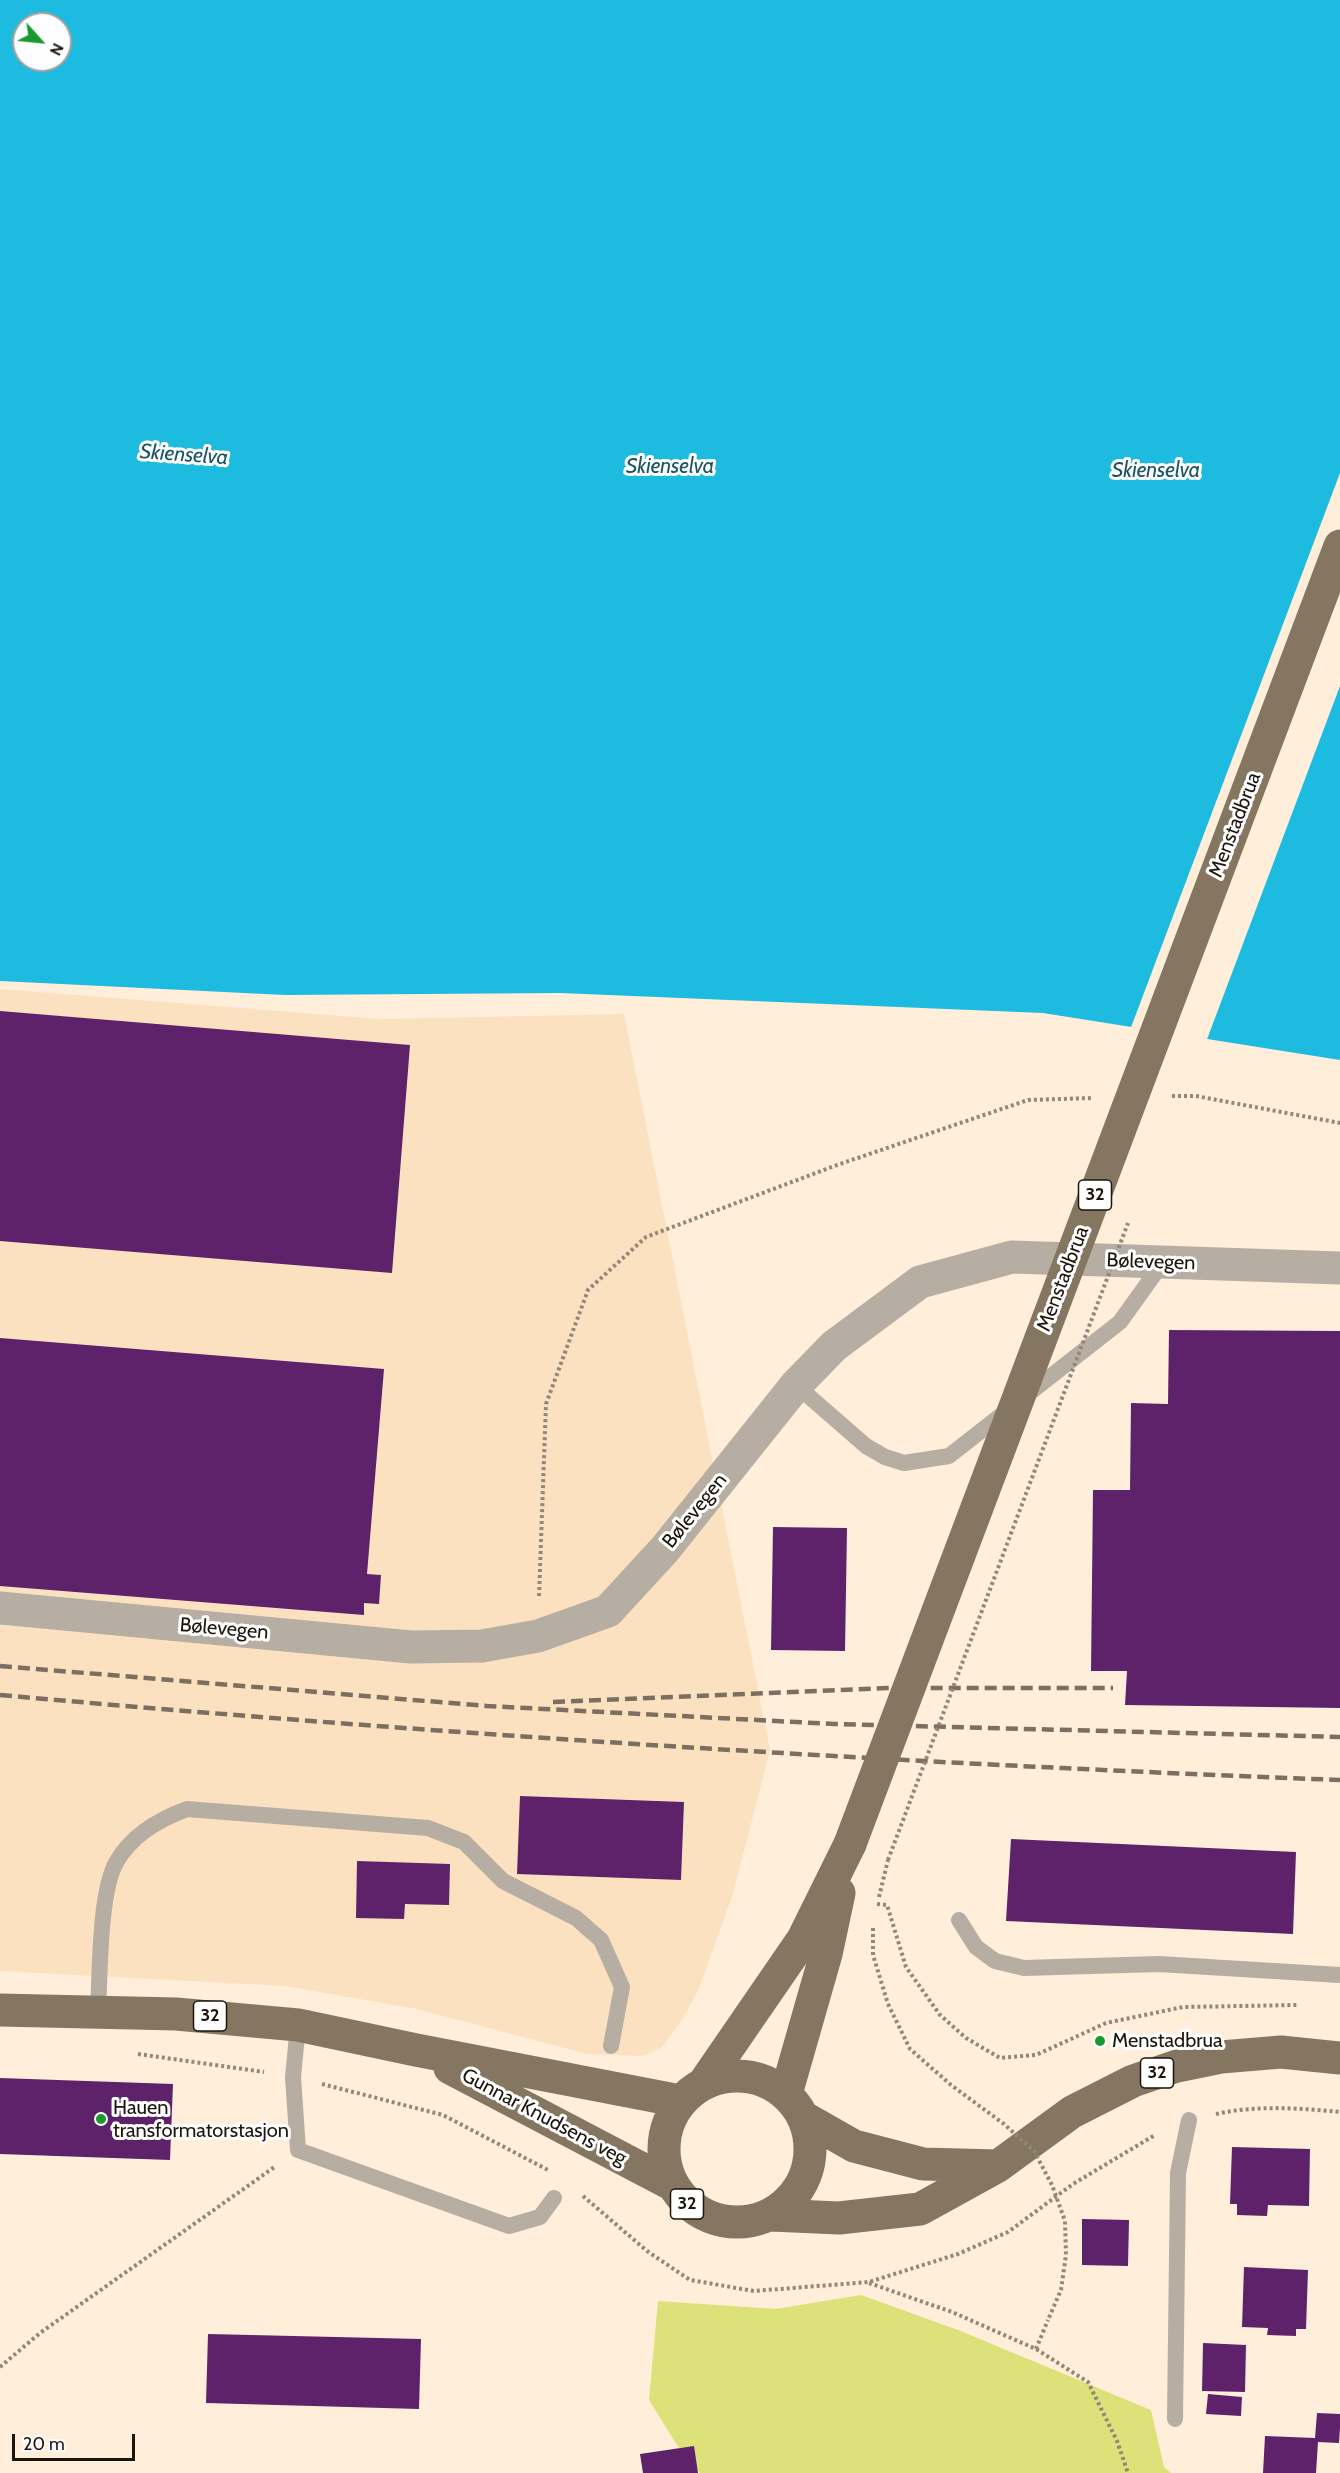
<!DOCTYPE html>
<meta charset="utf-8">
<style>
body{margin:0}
#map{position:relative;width:1340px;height:2473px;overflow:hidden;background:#ffeed9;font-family:Cabin,sans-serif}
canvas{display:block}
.north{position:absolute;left:12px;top:12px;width:60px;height:60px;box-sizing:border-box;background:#fefefe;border:2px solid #a4a19d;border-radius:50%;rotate:117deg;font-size:16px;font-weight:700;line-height:24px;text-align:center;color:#1c150c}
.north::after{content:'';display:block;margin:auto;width:21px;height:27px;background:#1a992e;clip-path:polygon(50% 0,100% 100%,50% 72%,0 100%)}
.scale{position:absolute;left:12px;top:2434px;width:123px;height:27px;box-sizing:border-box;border:3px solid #1c150c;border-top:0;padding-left:8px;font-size:18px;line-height:21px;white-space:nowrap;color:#1c150c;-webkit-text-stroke:4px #fefefe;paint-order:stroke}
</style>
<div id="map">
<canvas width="1340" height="2473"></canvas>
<div class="north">N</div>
<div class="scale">20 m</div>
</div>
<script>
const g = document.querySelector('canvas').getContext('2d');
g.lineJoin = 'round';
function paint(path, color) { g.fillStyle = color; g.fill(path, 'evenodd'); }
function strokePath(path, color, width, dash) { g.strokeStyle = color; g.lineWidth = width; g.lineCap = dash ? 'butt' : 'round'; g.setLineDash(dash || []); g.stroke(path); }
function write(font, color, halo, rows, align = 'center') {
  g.font = font + ' Cabin,sans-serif'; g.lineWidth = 6; g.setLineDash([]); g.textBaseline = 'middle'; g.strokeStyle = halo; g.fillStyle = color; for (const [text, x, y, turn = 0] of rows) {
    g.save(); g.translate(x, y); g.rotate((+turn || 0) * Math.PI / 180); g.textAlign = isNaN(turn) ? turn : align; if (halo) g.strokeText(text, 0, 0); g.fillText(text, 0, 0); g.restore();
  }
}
paint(new Path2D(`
 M0 989 380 1019 624 1014 770 1750 733 1894 698 1991 681 2021 662 2047 643 2056 587 2054 417 2009 285 1986 0 1971Z`), '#fbe1c0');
paint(new Path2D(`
 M861 2295 958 2330 1151 2410 1164 2467 1171 2473H700L677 2445 649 2400 658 2301 776 2309Z`), '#dce179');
paint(new Path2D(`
 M0 0H1340V1060L1043 1013 560 993 285 995 0 981ZM24 24H60V60H24Z`), '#1ebbe1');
paint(new Path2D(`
 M1340 473V686L1206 1042 1130 1030Z`), '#ffeed9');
paint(new Path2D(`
 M0 1011 410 1045 392 1273 0 1241Z
 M1169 1330 1340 1331V1708L1125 1705 1127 1671H1091L1093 1490H1130L1131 1403 1168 1404Z
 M0 1338 384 1369 367 1574 381 1575 379 1604 364 1603V1615L0 1586Z
 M773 1527 847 1528 845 1651 771 1650Z
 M520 1796 684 1802 681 1880 517 1874Z
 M1011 1839 1296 1852 1293 1934 1006 1921Z
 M357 1861 450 1864 449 1905 405 1904 404 1919 356 1918Z
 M0 2078 173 2084 170 2160 0 2154Z
 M1232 2147 1310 2149 1309 2206 1268 2205 1267 2216 1237 2215V2204H1230Z
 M1082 2219 1129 2220 1128 2266 1082 2265Z
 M1244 2267 1308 2270 1306 2329H1296V2336L1267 2335 1268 2328 1242 2327Z
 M208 2334 421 2339 419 2409 206 2403Z
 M1203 2343 1246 2345 1245 2392 1202 2391Z
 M1208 2394 1242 2397 1241 2416 1206 2414Z
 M1317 2413 1340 2414V2427L1339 2443 1318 2442 1316 2473H1263L1265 2436 1315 2438Z
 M694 2446 698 2473H643L640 2454Z`), '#5d2269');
strokePath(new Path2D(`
 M1172 1096H1196L1340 1123
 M539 1596 546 1404 588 1290 646 1237 837 1165 1028 1100 1092 1098
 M879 1897 888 1860
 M877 1904 887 1905 906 1967 940 2015 966 2038 1000 2058 1036 2055 1106 2023 1183 2007 1297 2005
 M873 1928V1955L888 2004
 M138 2054 264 2072
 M322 2084 443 2115 548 2170
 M1216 2114C1256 2105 1299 2108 1340 2112
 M583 2196 647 2251 690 2280 754 2291 869 2282 958 2254 1008 2232 1073 2184 1155 2135
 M869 2283 952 2312 1036 2349 1088 2382 1117 2441 1128 2473
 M1036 2349 1048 2320
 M0 2367 40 2333 276 2166`), '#938778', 4, [3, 3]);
strokePath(new Path2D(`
 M796 1385 866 1446 885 1457 904 1463 949 1456 1120 1322 1163 1262
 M959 1920 976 1947 995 1961 1024 1968 1159 1964 1340 1975
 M98 2012C100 1976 99 1890 117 1861 132 1835 160 1819 187 1809L428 1828 464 1842 503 1881 576 1918 601 1940 622 1987 611 2046
 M298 2025 293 2077 298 2150 509 2226 540 2217 554 2198
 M1175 2419 1178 2173 1189 2120`), '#b6aea2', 16);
strokePath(new Path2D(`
 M0 1608 411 1647 482 1646 538 1636 608 1611 665 1549 796 1385 834 1346 920 1282 1012 1257 1340 1268`), '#b6aea2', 33);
strokePath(new Path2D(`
 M0 2010 176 2014 298 2025 416 2050 680 2101
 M450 2068 671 2184
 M664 2149a73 73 0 1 1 146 0a73 73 0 1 1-146 0Z
 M704 2083 803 1939 850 1844
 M786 2094 826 1954 839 1893
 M803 2117 854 2146 923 2164 997 2166
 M771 2215 839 2218 920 2209 998 2166 1072 2112 1133 2081 1177 2066 1221 2057 1281 2052 1340 2058`), '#847661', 33);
strokePath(new Path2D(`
 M0 1666 487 1706 834 1724 1340 1737
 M0 1695C446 1735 892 1763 1340 1780
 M553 1702 887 1688H1113`), '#7a6f61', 4.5, [12, 6]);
strokePath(new Path2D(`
 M888 1860 1128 1223
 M888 2004 910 2049 951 2085 1004 2124 1034 2151 1052 2185 1065 2221 1066 2255 1061 2290 1048 2320`), '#938778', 4, [3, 3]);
strokePath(new Path2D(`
 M850 1844 1340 546`), '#847661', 33);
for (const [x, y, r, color] of [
 [1100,2041,6,"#1a992e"],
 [101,2119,6,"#1a992e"]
]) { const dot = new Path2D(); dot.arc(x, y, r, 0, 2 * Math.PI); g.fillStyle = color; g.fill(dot); strokePath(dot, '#fefefe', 2); }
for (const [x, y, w] of [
 [1095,1195,33],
 [210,2016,33],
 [1157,2073,33],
 [687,2204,33]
]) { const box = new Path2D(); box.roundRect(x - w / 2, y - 15, w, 30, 4.5); g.fillStyle = '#fefefe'; g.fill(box); strokePath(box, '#1c150c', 1.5); }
write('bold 18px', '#1c150c', null, [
 ["32",1095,1195],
 ["32",210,2016],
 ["32",1157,2073],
 ["32",687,2204]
]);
write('20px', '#1c150c', '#fefefe', [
 ["Menstadbrua",1235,825,-69],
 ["Bølevegen",1151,1262,2],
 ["Menstadbrua",1063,1279,-69],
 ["Bølevegen",695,1511,-51],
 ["Bølevegen",224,1629,5],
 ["Gunnar Knudsens veg",544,2117,28]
]);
write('20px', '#1c150c', '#fefefe', [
 ["Menstadbrua",1112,2041],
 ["Hauen",113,2108],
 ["transformatorstasjon",113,2131]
], 'left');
write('italic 21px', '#1b5464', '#fefefe', [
 ["Skienselva",184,455,4],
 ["Skienselva",670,467],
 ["Skienselva",1156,471]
]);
</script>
